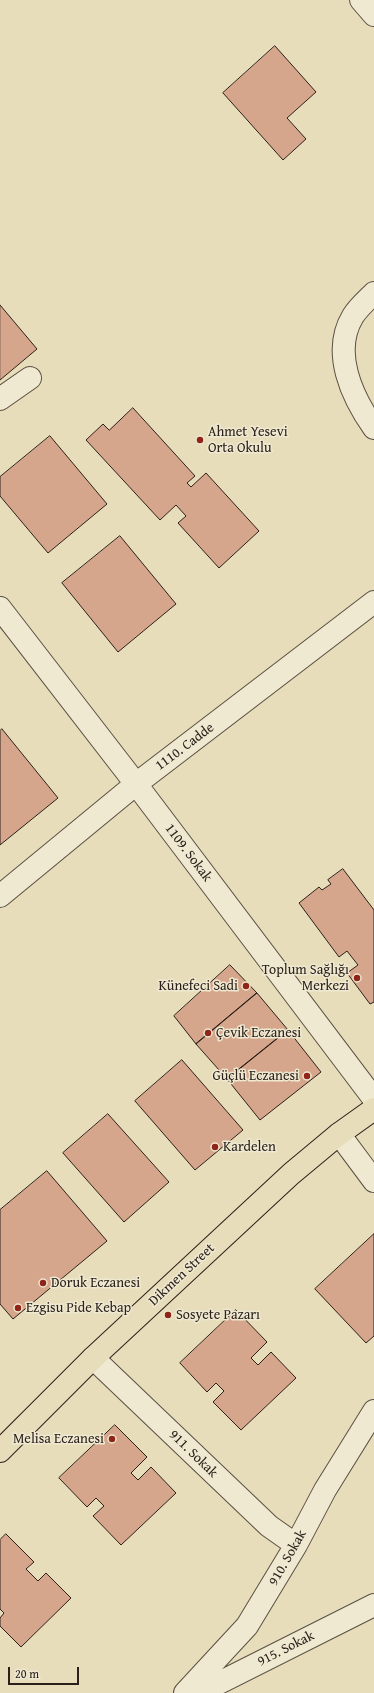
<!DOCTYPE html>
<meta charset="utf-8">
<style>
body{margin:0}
#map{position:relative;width:374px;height:1693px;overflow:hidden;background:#e7ddba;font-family:"Gentium Book Plus",serif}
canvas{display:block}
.scale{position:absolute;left:8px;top:1667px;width:71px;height:18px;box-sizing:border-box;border:2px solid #2c201a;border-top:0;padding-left:5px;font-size:12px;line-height:14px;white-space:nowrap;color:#2c201a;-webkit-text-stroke:3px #efe9d2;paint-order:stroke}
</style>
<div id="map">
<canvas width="374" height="1693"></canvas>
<div class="scale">20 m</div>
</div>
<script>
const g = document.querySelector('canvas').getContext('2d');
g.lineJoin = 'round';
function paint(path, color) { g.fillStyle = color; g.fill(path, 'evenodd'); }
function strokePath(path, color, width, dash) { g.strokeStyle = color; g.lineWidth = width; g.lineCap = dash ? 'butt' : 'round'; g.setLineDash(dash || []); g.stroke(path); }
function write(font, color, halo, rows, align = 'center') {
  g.font = font + ' "Gentium Book Plus",serif'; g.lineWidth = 3; g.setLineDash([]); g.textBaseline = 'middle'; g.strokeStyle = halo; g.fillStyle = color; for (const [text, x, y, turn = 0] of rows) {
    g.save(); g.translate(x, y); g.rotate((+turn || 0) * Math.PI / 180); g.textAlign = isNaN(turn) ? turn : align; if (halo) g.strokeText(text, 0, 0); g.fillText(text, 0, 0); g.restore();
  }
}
const building = new Path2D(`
 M275 46 316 92 287 118 306 139 283 160 223 93Z
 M0 305 37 349 0 380Z
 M133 408 195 476 187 483 191 487 206 473 259 531 219 568 178 523 186 516 176 505 160 520 86 440 103 424 109 430Z
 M50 436 107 504 48 553 0 496V477Z
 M120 536 176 604 118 652 62 583Z
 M2 729 58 798 0 845V731Z
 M343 869 374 910V1002L370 1004 347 973 358 965 347 951 339 957 299 903 319 887 322 890 331 884 328 880Z
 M230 965 257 993 196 1044 174 1016Z
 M257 993 288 1030 227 1079 196 1044Z
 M288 1030 321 1072 260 1120 227 1079Z
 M182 1060 243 1130 195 1170 135 1101Z
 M108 1114 169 1182 124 1222 63 1153Z
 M47 1171 107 1241 13 1319 0 1304V1210Z
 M374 1234V1336L366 1343 315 1289Z
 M236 1310 267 1342 251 1358 258 1365 271 1352 296 1378 241 1430 213 1402 224 1391 216 1383 207 1392 180 1363Z
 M115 1425 147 1457 131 1473 138 1480 151 1467 176 1493 121 1545 93 1516 104 1506 96 1498 87 1507 59 1478Z
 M6 1534 34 1562 26 1569 38 1581 46 1573 71 1598 21 1647 0 1626V1618L4 1613 0 1609V1540Z`);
paint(building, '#d6a68c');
strokePath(building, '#2c201a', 1);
const minor = new Path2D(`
 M361 0 374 15
 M374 293C367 300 358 308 353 316 331 352 352 397 374 428
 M0 399 30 378
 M0 608 136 784 374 1099
 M0 896 136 784 374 602
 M339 1134 374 1181
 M93 1358 269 1526 296 1545
 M185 1693 247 1626 296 1545 325 1490 374 1411
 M199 1693 374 1605`);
const major = new Path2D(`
 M0 1451 93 1358 291 1174 339 1134 374 1109`);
strokePath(minor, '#5b4f42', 24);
strokePath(major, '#2c201a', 24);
strokePath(minor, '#efe9d2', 22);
strokePath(major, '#e7ddba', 22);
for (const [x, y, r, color] of [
 [200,440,4,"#8f2418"],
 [357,978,4,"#8f2418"],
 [246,986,4,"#8f2418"],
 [208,1033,4,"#8f2418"],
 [307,1076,4,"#8f2418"],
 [215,1147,4,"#8f2418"],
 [43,1283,4,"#8f2418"],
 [18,1308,4,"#8f2418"],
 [168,1315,4,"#8f2418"],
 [112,1439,4,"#8f2418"]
]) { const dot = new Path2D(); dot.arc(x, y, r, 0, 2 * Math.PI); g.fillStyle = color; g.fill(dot); strokePath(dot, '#efe9d2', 1.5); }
write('14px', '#2c201a', '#efe9d2', [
 ["Ahmet Yesevi",208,432],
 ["Orta Okulu",208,448],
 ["Toplum Sağlığı",349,970,"right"],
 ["Merkezi",349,986,"right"],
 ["Künefeci Sadi",238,986,"right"],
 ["Çevik Eczanesi",216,1033],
 ["Güçlü Eczanesi",299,1076,"right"],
 ["Kardelen",223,1147],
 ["Doruk Eczanesi",51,1283],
 ["Ezgisu Pide Kebap",26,1308],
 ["Sosyete Pazarı",176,1315],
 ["Melisa Eczanesi",104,1439,"right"]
], 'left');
write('14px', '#2c201a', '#efe9d2', [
 ["1110. Cadde",185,747,-37],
 ["1109. Sokak",188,853,53],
 ["Dikmen Street",182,1275,-43],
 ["911. Sokak",193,1454,44],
 ["910. Sokak",288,1558,-60],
 ["915. Sokak",286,1649,-27]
]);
</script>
